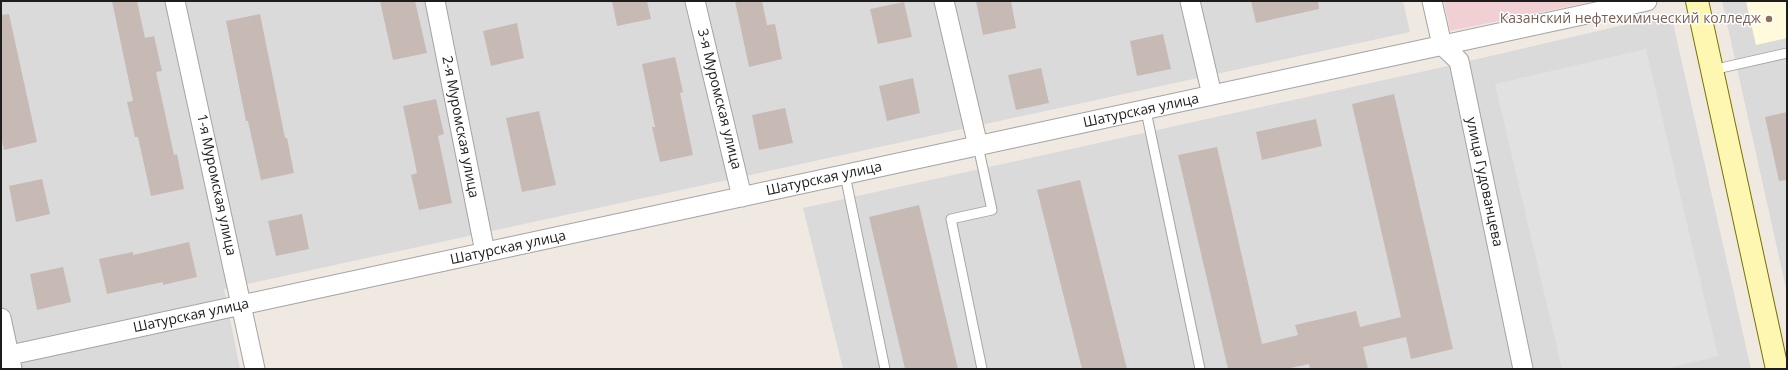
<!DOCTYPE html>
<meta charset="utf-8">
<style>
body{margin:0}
#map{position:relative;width:1788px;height:370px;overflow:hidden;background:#efe9e2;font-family:"Open Sans",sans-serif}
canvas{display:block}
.frame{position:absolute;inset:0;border:2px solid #1d1d1d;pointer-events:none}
</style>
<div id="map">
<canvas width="1788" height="370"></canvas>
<div class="frame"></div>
</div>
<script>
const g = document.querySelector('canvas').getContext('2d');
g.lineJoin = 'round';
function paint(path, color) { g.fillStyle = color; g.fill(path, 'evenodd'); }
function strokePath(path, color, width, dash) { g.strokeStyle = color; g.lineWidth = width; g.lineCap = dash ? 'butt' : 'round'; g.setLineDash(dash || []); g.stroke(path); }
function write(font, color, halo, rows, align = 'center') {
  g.font = font + ' "Open Sans",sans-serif'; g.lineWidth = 3; g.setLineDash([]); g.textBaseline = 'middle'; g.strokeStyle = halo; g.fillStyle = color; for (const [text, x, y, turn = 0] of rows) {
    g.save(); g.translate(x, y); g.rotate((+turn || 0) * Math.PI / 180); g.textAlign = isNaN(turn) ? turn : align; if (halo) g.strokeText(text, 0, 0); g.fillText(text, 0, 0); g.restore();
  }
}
paint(new Path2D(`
 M1 1H1403L1410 32 224 289 240 369H1Z
 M1722 1H1787V293Z
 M1671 14 1751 369H843L803 208 1443 67Z`), '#dbdada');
paint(new Path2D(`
 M1444 1H1595L1450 31Z`), '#f1d0d3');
paint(new Path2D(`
 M1746 1H1787V38L1756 45Z`), '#fffadb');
paint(new Path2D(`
 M1646 49 1718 356 1665 369H1562L1495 84Z`), '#e1e1e1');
paint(new Path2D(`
 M112 1H137L145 38 154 36 162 71 156 72 174 155 177 154 184 189 151 196 138 137H135L127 102 133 101Z
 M380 1H415L427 53 393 60Z
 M612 1H647L651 19 617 26Z
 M735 1H762L767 25 775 24 782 59 749 67Z
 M976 1H1011L1016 28 983 35Z
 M1251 1H1318L1319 9 1256 23Z
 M904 2 912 37 878 44 870 9Z
 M9 14 37 142 4 150 1 136V15Z
 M260 14 285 138H287L294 173 261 180 248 121H246L226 21Z
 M517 23 524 58 491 66 483 31Z
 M1163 34 1171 69 1137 76 1130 41Z
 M675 57 683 92 680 93 693 155 660 162 652 127H655L642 64Z
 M1041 68 1049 103 1016 110 1008 75Z
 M913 78 920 113 887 121 879 86Z
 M1394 94 1453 349 1411 359 1406 337 1363 347 1368 369H1310L1309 364 1286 369H1228L1178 155 1217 147 1262 344 1298 335 1295 325 1356 311 1360 327 1401 317 1352 104Z
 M436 99 444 134 438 136 452 203 419 210 411 175 417 173 403 106Z
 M785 108 793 143 759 150 752 115Z
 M539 111 556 185 522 192 506 118Z
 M1787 112V180L1779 181 1765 117Z
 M1316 119 1322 146 1262 160 1256 132Z
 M42 179 50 214 16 222 9 186Z
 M1080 180 1127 369H1082L1037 190Z
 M919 205 958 369H905L869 217Z
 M302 214 309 249 276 256 268 221Z
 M189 242 197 277 163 285V282L107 294 99 259 133 252V255Z
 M63 267 71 302 37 310 30 274Z`), '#c7bab5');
const lane = new Path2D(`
 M1712 70 1787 53
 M1146 111 1200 369
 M978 146 992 210 951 219 982 369
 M845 175 885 369`);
const street = new Path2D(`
 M175 1 255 369
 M435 1 485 252
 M695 1 742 197
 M944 1 978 146
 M1190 1 1212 95
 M1432 1 1442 45 1459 61 1523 369
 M1 318 12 369
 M1 357 1647 1`);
const secondary = new Path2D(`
 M1697 1 1777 369`);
strokePath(lane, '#a4a4a4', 11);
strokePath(street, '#a4a4a4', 21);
strokePath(secondary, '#787400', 24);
strokePath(lane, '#fff', 9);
strokePath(street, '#fff', 19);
strokePath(secondary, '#fef7b1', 22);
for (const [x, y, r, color] of [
 [1769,19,4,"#8d6e63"]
]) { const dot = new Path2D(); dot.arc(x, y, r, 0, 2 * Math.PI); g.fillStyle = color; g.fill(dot); strokePath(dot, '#fff', 1.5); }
write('14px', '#785e54', '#fff', [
 ["Казанский нефтехимический колледж",1761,19]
], 'right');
write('14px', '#1d1d1d', '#fff', [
 ["3-я Муромская улица",719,99,76],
 ["Шатурская улица",1141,111,-12],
 ["2-я Муромская улица",460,127,79],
 ["Шатурская улица",824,179,-12],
 ["улица Гудованцева",1484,182,78],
 ["1-я Муромская улица",216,185,78],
 ["Шатурская улица",508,248,-12],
 ["Шатурская улица",191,316,-12]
]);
</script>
